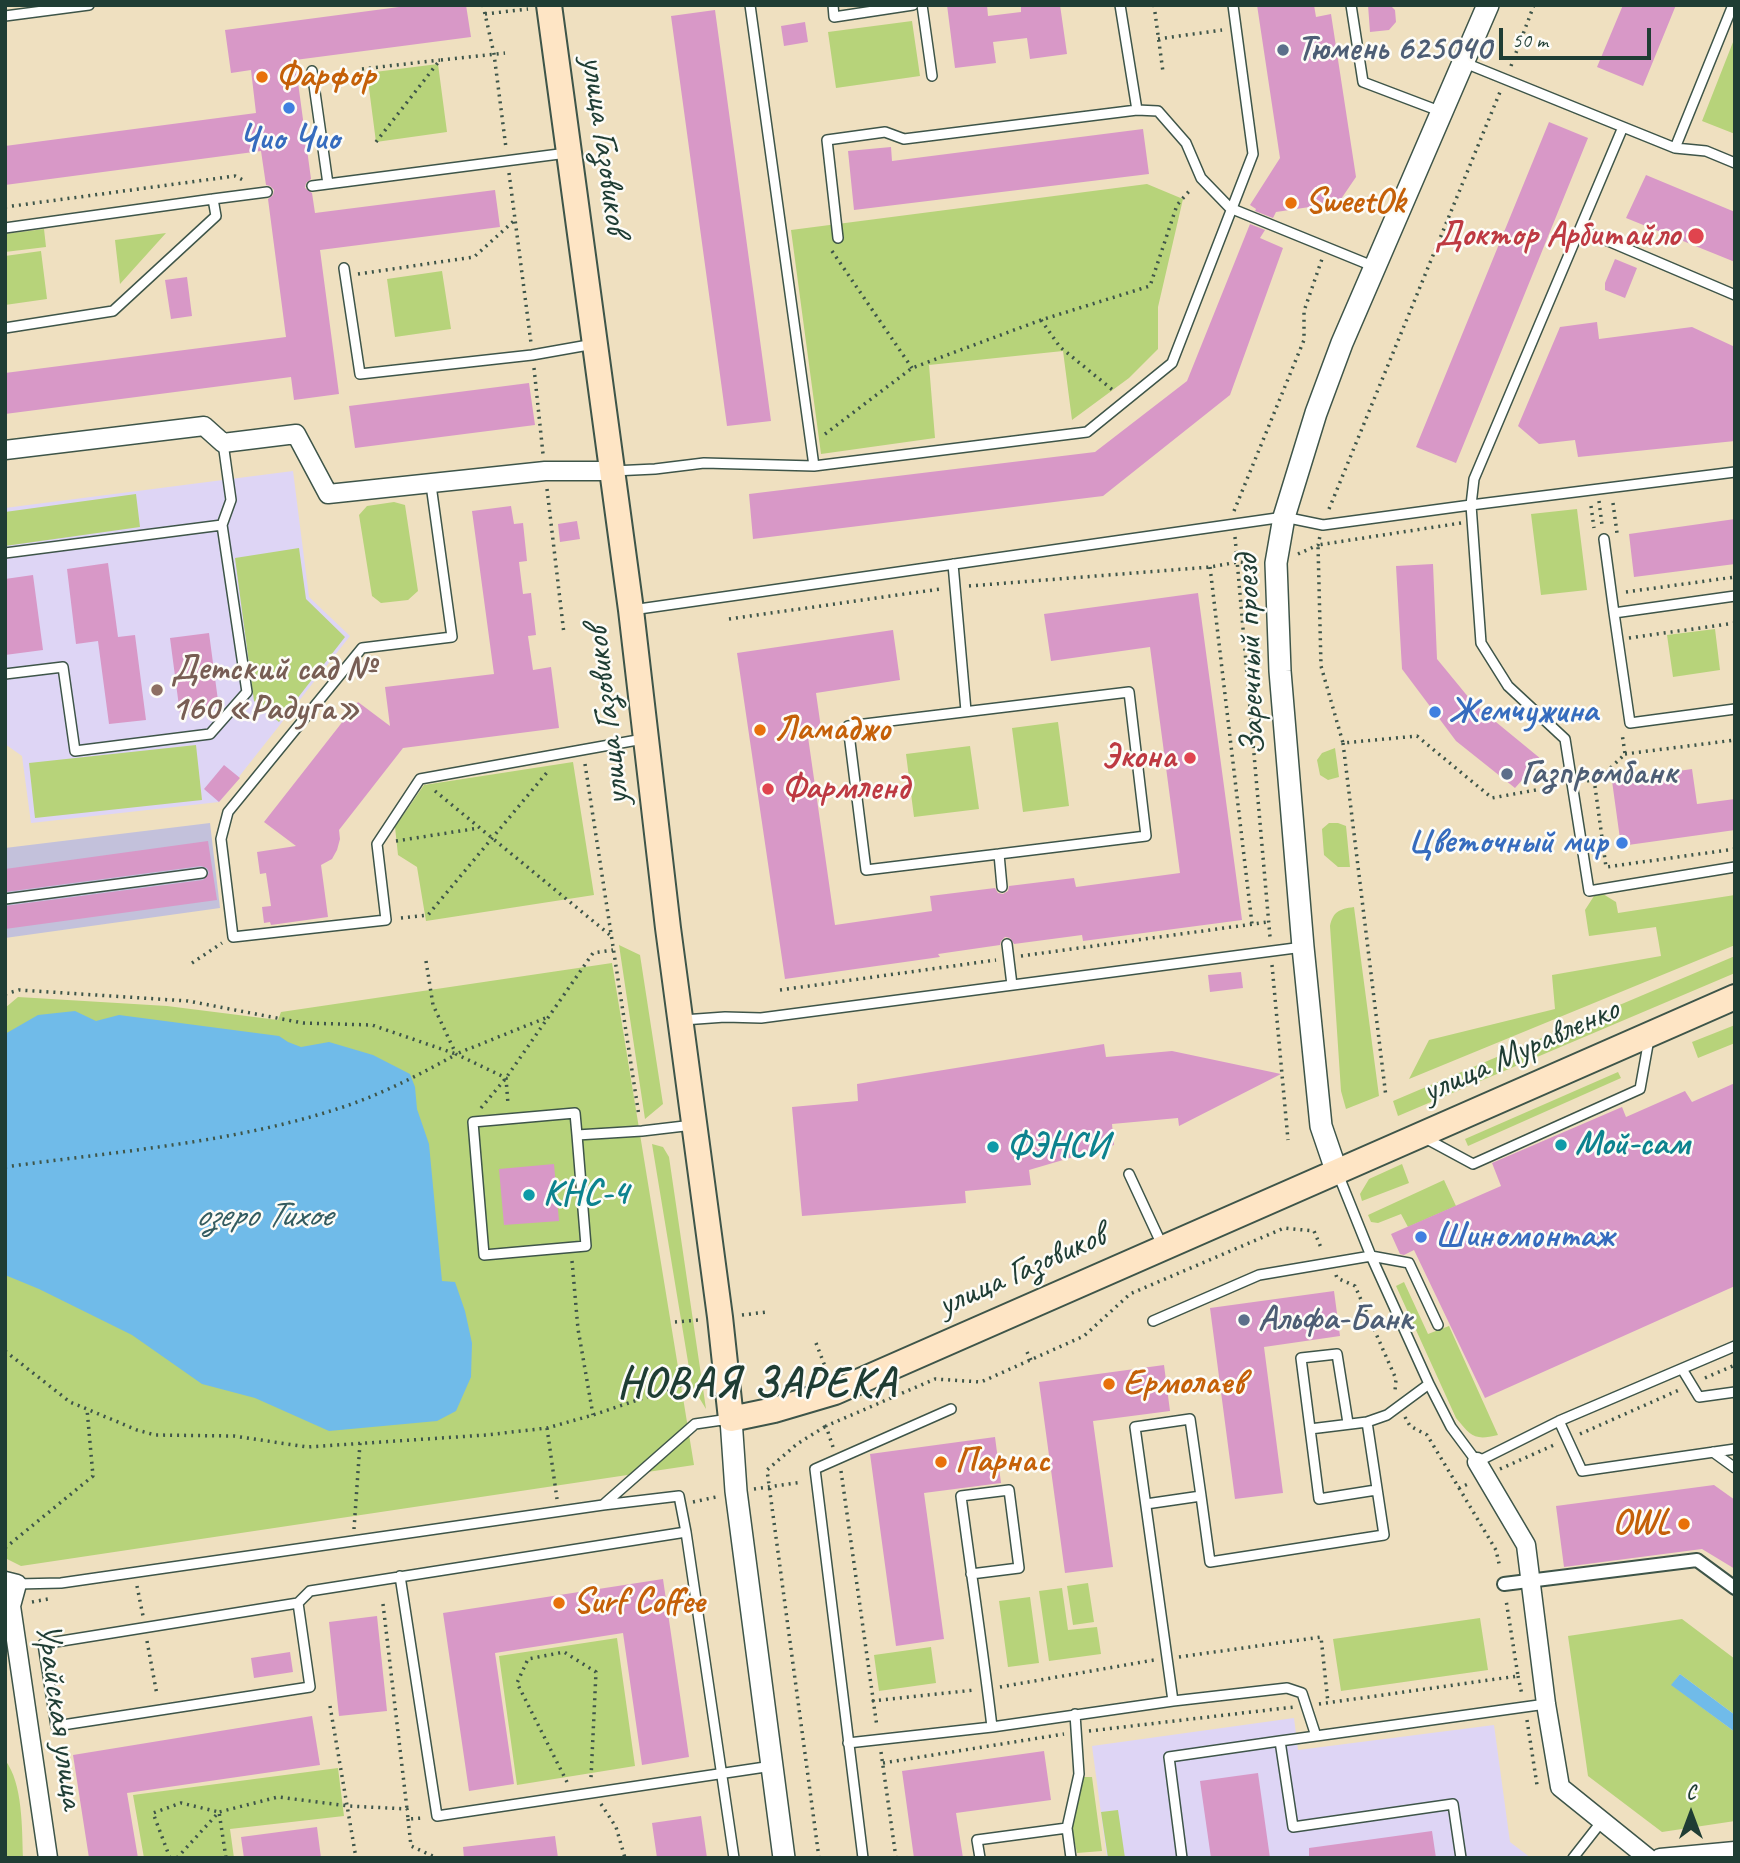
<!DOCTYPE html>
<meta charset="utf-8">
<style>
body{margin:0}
#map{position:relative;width:1740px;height:1863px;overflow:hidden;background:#efe0c0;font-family:Caveat,sans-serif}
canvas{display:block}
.frame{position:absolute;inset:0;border:7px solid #1f3d34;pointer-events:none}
.north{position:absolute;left:1656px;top:1779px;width:70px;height:70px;-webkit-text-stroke:5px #fdfcf7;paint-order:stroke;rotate:0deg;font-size:19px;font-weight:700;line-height:28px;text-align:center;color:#1f3d34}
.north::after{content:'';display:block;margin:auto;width:24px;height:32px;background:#1f3d34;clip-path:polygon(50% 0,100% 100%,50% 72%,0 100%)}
.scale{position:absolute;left:1499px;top:28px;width:152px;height:32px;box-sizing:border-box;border:4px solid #1f3d34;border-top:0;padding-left:9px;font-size:21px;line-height:24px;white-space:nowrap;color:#1f3d34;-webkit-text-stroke:5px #fdfcf7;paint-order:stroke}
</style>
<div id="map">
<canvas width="1740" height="1863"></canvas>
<div class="frame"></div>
<div class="north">С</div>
<div class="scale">50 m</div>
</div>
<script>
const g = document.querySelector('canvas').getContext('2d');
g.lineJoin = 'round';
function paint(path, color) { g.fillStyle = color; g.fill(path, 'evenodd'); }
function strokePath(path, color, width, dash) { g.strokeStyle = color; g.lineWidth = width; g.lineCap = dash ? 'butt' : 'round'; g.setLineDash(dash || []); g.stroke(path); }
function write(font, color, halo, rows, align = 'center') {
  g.font = font + ' Caveat,sans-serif'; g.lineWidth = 5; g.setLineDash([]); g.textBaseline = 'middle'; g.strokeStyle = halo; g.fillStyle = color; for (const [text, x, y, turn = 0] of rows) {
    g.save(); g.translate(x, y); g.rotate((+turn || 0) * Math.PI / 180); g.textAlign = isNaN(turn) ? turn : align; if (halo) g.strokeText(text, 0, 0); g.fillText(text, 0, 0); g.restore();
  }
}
paint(new Path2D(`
 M293 471 309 597 350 636 219 802 31 823 22 756 5 744V508Z
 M1294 1718 1298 1750 1494 1725 1510 1842 1531 1858H1107L1092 1746Z`), '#ded5f5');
paint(new Path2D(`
 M210 823 220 908 5 938V848Z`), '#c3c1db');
paint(new Path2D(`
 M912 21 920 76 836 88 828 32Z
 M1735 37V134L1702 121Z
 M438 64 447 132 376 142 367 73Z
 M1147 184 1183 199 1158 307V349L1129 378 1072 420 1063 351 929 365 935 438 821 454 791 230Z
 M44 229 46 247 5 252V234Z
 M166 233 120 284 115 240Z
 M41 251 47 299 5 305V256Z
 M442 271 451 329 395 337 387 279Z
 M136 494 140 527 5 546V512Z
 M394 502 405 505 418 591 408 600 381 603 372 596 359 515 367 506Z
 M1577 509 1587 590 1541 595 1531 514Z
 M299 548 306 599 345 637 279 722 254 701 235 558Z
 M1715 629 1720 670 1673 677 1667 635Z
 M1058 722 1069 806 1023 812 1012 728Z
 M196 745 202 800 35 818 29 763Z
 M970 746 979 809 914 817 906 754Z
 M1335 748 1339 777 1328 780 1320 775 1317 760 1322 753Z
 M573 762 594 895 426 921 417 867 398 855 395 827 424 785Z
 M1329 823H1338L1346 826 1350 867H1338L1324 855 1322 829Z
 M1603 894 1616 902 1618 913 1735 895V945L1409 1079 1429 1040 1555 1009 1552 975 1661 956 1656 927 1589 936 1585 910 1594 896Z
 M1354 907 1379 1096 1346 1109 1341 1091 1330 926C1333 912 1339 909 1354 907Z
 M619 945 640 955 663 1104 645 1119Z
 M1735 956V973L1398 1116 1393 1101Z
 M612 963 694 1465 21 1566 5 1558V1008L18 997 167 1006 278 1020 281 1012Z
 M1735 1025V1043L1698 1058 1692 1042Z
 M1618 1072 1621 1078 1468 1146 1465 1139Z
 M652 1144 663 1147 669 1157 706 1409 692 1386Z
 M1402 1164 1409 1183 1362 1201 1360 1194 1369 1179Z
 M1444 1180 1456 1206 1408 1227 1401 1214 1378 1223 1371 1222 1368 1215Z
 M1404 1282 1428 1334 1449 1326 1498 1435C1474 1441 1471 1436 1456 1418L1396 1286Z
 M1088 1583 1094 1622 1073 1625 1067 1586Z
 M1062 1588 1068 1630 1097 1627 1101 1654 1049 1661 1039 1591Z
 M1030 1597 1039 1663 1008 1667 999 1601Z
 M1480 1618 1488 1670 1341 1691 1333 1639Z
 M1682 1619 1735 1659V1715L1680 1674 1672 1685 1735 1732V1821L1662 1832 1588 1776 1568 1636Z
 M617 1638 635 1766 517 1785 499 1656Z
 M931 1647 936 1683 879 1691 874 1655Z
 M5 1760C23 1783 22 1829 23 1858H5Z
 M338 1768 344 1816 230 1829 234 1858H144L133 1795Z
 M1084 1777H1092L1102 1851 1077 1853 1071 1825Z
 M1118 1810 1125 1858H1108L1101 1812Z`), '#b7d37a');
paint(new Path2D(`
 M75 1011 96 1021 119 1015 279 1036 288 1042 301 1047 329 1042 373 1055 410 1074 415 1087 417 1109 429 1144 442 1281 455 1282 465 1311 472 1343 471 1377 456 1411 437 1421 329 1431 255 1398 202 1384 132 1335 39 1289 5 1275V1034L38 1015Z
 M1680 1674 1735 1715V1732L1671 1685Z`), '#70bbe9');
paint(new Path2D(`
 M414 5H466L471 37 295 60 311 179 306 183 305 188 312 193 315 213 495 190 500 227 320 250 339 394 294 400 291 377 5 414V373L286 337 268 199 273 195 274 190 270 186 266 185 261 151 5 185V146L256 113 251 70 231 73 225 30Z
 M947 5H987L988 16 1021 12V5H1060L1067 54 1030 59 1027 38 993 42 996 63 955 68Z
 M1257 5H1314L1316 17 1331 14 1356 177 1341 199 1322 203 1323 205 1276 212 1273 218 1255 211 1256 209 1250 205 1280 158Z
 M1368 5H1390L1395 10 1396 22 1389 30 1370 32Z
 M1623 5H1676L1643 86 1597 67Z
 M715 10 771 421 727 426 671 16Z
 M805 22 808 42 784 46 781 26Z
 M1549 122 1588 138 1456 463 1416 447Z
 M1143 129 1149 174 854 210 848 151 891 147 892 161Z
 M1646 175 1735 212V262L1626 218Z
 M1250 224 1265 230 1260 238 1283 248 1230 395 1103 496 753 539 749 494 1095 452 1187 381Z
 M1615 259 1637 268 1625 298 1605 290V283Z
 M187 277 192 316 171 319 165 280Z
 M1597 322 1599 339 1692 327 1735 347V441L1578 457 1575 440 1539 444 1518 426 1560 327Z
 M529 383 535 425 355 448 349 406Z
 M511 506 514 524 523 523 527 561 519 562 523 594 531 593 536 635 528 636 533 670 551 667 559 728 403 748 339 830 340 839 337 850 332 859 321 865 328 917 271 925 270 922 264 923 262 907 271 906 266 873 260 874 257 852 296 846 264 822 358 702 390 726 385 687 494 674 472 511Z
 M1735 519V564L1634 577 1629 534Z
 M577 521 580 539 560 542 558 524Z
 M108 563 118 637 135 635 146 720 109 724 98 641 76 644 67 569Z
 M1433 564 1437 659 1474 704 1541 759 1515 788 1456 741 1402 669 1396 566Z
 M33 575 43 650 5 655V579Z
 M1198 593 1242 920 1083 941 1082 935 1014 944 1010 938 1005 937 1001 941 1000 945 938 954 940 957 785 979 737 653 893 630 900 680 816 693 821 728 807 730 835 925 932 911 930 896 995 888 998 893 1003 894 1008 891 1009 886 1074 878 1076 887 1180 873 1150 647 1051 661 1044 614Z
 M209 633 219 708 180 714 170 638Z
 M224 765 240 778 219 802 204 789Z
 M1692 769 1697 804 1735 799V830L1621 846 1612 781Z
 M208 841 217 900 5 929V906L203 880 209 873 207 868 201 866 5 892V869Z
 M1241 972 1243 988 1210 992 1208 975Z
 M1104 1044 1106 1057 1172 1051 1281 1074 1179 1126 1178 1118 1112 1124 1114 1145 1029 1170 1031 1185 965 1191 966 1203 802 1216 792 1107 858 1101 857 1084Z
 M1735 1083V1286L1485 1398 1414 1250 1404 1255 1400 1254 1391 1234 1501 1186 1492 1163 1622 1107 1626 1117 1685 1091 1692 1102Z
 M554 1164 559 1221 504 1225 499 1169Z
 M1334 1291 1340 1336 1264 1347 1283 1493 1235 1499 1210 1308Z
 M1164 1365 1170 1411 1093 1421 1113 1567 1065 1573 1039 1382Z
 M995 1437 1001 1483 924 1493 944 1639 896 1646 870 1454Z
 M1714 1485 1735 1500V1569L1702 1549 1564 1567 1556 1506Z
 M663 1579 689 1757 642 1765 623 1633 495 1653 514 1784 469 1791 443 1613Z
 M377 1616 387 1711 339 1716 329 1622Z
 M290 1652 293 1672 254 1678 251 1658Z
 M312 1716 320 1765 127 1793 138 1858H89L73 1755Z
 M1044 1751 1051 1800 956 1813 963 1858H914L902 1771Z
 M1258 1773 1270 1858H1211L1200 1781Z
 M701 1816 707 1858H657L652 1823Z
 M317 1827 321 1858H244L241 1837Z
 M1432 1831 1436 1858H1309V1848Z
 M555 1836 558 1858H464L463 1847Z`), '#d898c7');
const service = new Path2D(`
 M750 5 814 466
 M833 5 834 17 913 5
 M922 5 932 76
 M1120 5 1137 110
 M1351 5 1363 82 1442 112
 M5 16 89 5
 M312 71 328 184
 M1623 127 1675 148 1706 151 1735 163
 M1675 148 1733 5
 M312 186 567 153
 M5 228 213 199
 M1580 229 1735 295
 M838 238 827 140 885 132 904 139 1137 110 1158 111 1186 143 1201 178 1230 208 1375 267
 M344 268 360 374 532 355 594 344
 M5 328 113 311 216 216 213 199 267 192
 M613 471 655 469 704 463 814 466 1087 432 1172 363 1253 154 1233 5
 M1735 472 1471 505 1481 643 1508 686 1565 739 1589 891 1735 867
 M431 485 452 637 362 648 228 812 221 839 233 937 386 920 377 844 420 779 643 739
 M1604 539 1614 613 1735 596
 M5 553 222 525
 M953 564 966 711
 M632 610 1284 517 1323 525 1471 505 1474 479 1623 127 1465 63
 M1614 613 1630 723 1735 709
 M5 674 63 667 75 751 210 734 247 692 222 525 231 500 223 443
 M999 854 866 870 848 726 1129 692 1146 836 999 854 1002 887
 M5 899 202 873
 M1007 944 1012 985
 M683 1020 725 1017 761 1018 1303 947
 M577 1135 586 1246 484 1255 473 1122 575 1113 577 1135 642 1131 693 1125
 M1423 1137 1473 1164 1640 1089 1649 1039
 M1129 1174 1162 1245
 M1338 1174 1371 1256 1429 1384 1451 1427 1477 1462 1559 1421 1735 1346
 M1153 1321 1259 1275 1371 1256 1409 1263 1438 1325
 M1682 1369 1699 1397 1735 1392
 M1559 1421 1582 1471 1735 1449
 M1348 1423 1337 1354 1301 1358 1319 1499 1376 1490
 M1310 1429 1367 1422 1387 1415 1429 1384
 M1713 1452 1735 1468
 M1201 1496 1210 1562 1384 1535 1367 1422
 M1146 1504 1201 1496 1190 1419 1135 1427 1173 1701
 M686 1532 734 1858
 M971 1574 1019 1568 1009 1490 961 1496C971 1573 983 1650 992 1727
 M400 1576 437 1816 772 1766
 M17 1584 61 1583 603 1505 695 1424 729 1419
 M298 1603 310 1687 56 1726 43 1644 298 1603 310 1591 686 1532 679 1496 603 1505
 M1280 1741 1316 1736
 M848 1743 992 1727 1173 1701 1287 1688 1302 1693 1316 1736 1546 1704
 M863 1858 815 1469 951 1409
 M980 1858 977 1840 1067 1828
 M1071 1858 1067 1828 1079 1774 1075 1714
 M1182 1858 1169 1757 1280 1741 1293 1827 1453 1804 1461 1858
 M1573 1858 1602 1821`);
const pedestrian = new Path2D(`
 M1504 1584 1697 1560 1735 1588`);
const minor = new Path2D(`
 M5 450 204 426 223 443 296 434 328 494 545 471H613
 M1477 1462 1526 1545 1546 1704 1560 1787 1648 1858
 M5 1581 17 1584 11 1606 48 1858
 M1660 1858 1735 1851`);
const tertiary = new Path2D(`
 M1336 1170 1321 1126 1303 947 1280 671 1276 563 1284 517 1316 413 1342 343 1488 5
 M731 1419 736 1491 784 1858`);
const secondary = new Path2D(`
 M549 5 631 610 668 928 720 1317 731 1419 774 1410 835 1392 1735 997`);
strokePath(service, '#3e5549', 12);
strokePath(pedestrian, '#3e5549', 16);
strokePath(minor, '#3e5549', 21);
strokePath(tertiary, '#3e5549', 24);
strokePath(secondary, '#3e5549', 28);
strokePath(new Path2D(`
 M483 5 494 54 506 148
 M1154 5 1163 72
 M485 14 528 9
 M1158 39 1222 30
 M1511 66 1534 5
 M362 69 440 60
 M376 142 440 60 505 53
 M509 173 531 343
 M5 207 235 176 243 180
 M832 251 912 368
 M358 274 474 257 516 219
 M1041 320 1060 347 1114 391
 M534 368 543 454
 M825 434 912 368 1041 320 1150 286 1177 205 1191 189
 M547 489 564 634
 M1599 501 1602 525
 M1613 503 1617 533
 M1591 506 1594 528
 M1329 509 1500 92
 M1234 511 1304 340V311L1322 259
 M1461 523 1318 545 1321 666 1343 743 1417 736 1492 798 1558 786
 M1235 537 1270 937
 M1298 554 1318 545 1320 536
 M1210 567 1252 924
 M969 586 1210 567 1238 562 1257 563
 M1626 592 1735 577
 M729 619 940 589
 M1629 638 1735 623
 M1343 743 1386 1097
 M1625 754 1735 740
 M585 764 639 1116
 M1594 779 1606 867 1735 849
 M1587 781 1600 778 1625 754 1622 733
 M435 791 610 935
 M396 841 479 828
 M401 918 428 915 549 770
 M1021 956 1268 922
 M426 961 433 1005 456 1054 506 1078 508 1104
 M192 963 222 943
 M1272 965 1288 1140
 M780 990 996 960
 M5 994 19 990 188 1001 303 1023 372 1025 456 1054 548 1017
 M481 1108 506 1078 593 953 613 950
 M5 1167C118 1151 235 1143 343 1107 382 1094 419 1075 455 1055
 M572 1261 578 1329 593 1415
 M1336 1275 1337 1278 1355 1286 1396 1379 1395 1391
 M742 1315 767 1312
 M675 1322 699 1320
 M816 1343 828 1374
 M5 1351 70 1402 137 1430 155 1435 234 1436 307 1447 486 1435 547 1428 593 1415 685 1384
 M1027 1352 1031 1360
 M1705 1378 1735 1365
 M1405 1417 1410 1426 1427 1435 1459 1488 1468 1484
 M547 1428 557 1499
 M1580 1434 1679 1390
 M833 1447 826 1426 935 1379 981 1382 1084 1336 1130 1294 1284 1228 1314 1231 1322 1250
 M1500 1469 1554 1445
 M841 1471 877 1727
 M1459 1488 1496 1550 1500 1568
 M754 1489 802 1482
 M693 1502 716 1497
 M354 1529 360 1443
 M5 1548 93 1476 87 1409
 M137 1586 143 1616
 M32 1602 48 1599
 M383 1604 407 1809
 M147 1641 157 1695
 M1179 1657 1321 1637 1328 1703
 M1518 1676 1522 1695
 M1000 1687 1154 1660
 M872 1701 975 1690
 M1319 1704 1518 1676 1506 1600
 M330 1706 356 1858
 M1527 1720 1537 1785 1540 1787
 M1089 1731 1294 1707
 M881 1752 896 1858
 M883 1763 1064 1734
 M567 1782 517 1683 528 1659 564 1652 596 1672 591 1778
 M601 1804 616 1827 625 1858
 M408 1819 411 1846 437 1858
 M170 1858 153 1813 181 1803 219 1812 226 1858
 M177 1858 219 1812 278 1797 349 1806 407 1809 408 1819 423 1818
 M819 1858 767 1470 797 1444 826 1426`), '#3e5549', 3.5, [2, 5]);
strokePath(service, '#fff', 9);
strokePath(pedestrian, '#fff', 12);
strokePath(minor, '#fff', 18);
strokePath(tertiary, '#fff', 21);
strokePath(secondary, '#fee5c5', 24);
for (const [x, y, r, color] of [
 [1283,50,7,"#5c6f8a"],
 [262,77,7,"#e8710a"],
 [289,108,7,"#3f7fe0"],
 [1291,203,7,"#e8710a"],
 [1696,236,9,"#e0444e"],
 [157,690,7,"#8d6e63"],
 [1435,712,7,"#3f7fe0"],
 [760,730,7,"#e8710a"],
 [1190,758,7,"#e0444e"],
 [1507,774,7,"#5c6f8a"],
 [768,789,7,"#e0444e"],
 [1622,843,7,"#3f7fe0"],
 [1561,1145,7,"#0f9aa8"],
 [993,1147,7,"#0f9aa8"],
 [529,1195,7,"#0f9aa8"],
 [1421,1237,7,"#3f7fe0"],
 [1244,1320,7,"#5c6f8a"],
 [1109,1384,7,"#e8710a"],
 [941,1462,7,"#e8710a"],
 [1684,1524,7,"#e8710a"],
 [559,1603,7,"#e8710a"]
]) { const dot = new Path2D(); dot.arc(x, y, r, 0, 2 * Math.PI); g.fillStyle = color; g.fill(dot); strokePath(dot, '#fdfcf7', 2.5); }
write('bold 35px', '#4e5e75', '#fdfcf7', [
 ["Тюмень 625040",1297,50],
 ["Газпромбанк",1521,774],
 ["Альфа-Банк",1258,1320]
], 'left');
write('bold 35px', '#c56008', '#fdfcf7', [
 ["Фарфор",276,77],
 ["SweetOk",1305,203],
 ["Ламаджо",774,730],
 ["Ермолаев",1123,1384],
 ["Парнас",955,1462],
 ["OWL",1670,1524,"right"],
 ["Surf Coffee",573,1603]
], 'left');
write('bold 35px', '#366cbe', '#fdfcf7', [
 ["Чио Чио",289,140,"center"],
 ["Жемчужина",1449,712],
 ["Цветочный мир",1608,843,"right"],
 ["Шиномонтаж",1435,1237]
], 'left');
write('35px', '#1f3d34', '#fdfcf7', [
 ["улица Газовиков",604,145,82],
 ["Заречный проезд",1251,655,-92],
 ["улица Газовиков",608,716,-97],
 ["улица Муравленко",1521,1051,-24],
 ["улица Газовиков",1022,1271,-24],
 ["Урайская улица",59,1716,82]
]);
write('bold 35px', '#be3a42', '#fdfcf7', [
 ["Доктор Арбитайло",1680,236],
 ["Экона",1176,758],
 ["Фармленд",782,789,"left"]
], 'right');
write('bold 35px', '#785e54', '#fdfcf7', [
 ["Детский сад №",171,670],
 ["160 «Радуга»",171,710]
], 'left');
write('bold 35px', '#0d838f', '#fdfcf7', [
 ["Мой-сам",1575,1145],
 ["ФЭНСИ",1007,1147],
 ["КНС-4",543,1195]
], 'left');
write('italic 37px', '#335c61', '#fdfcf7', [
 ["озеро Тихое",263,1216]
]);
g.letterSpacing = '2px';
write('bold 42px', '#1f3d34', '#fdfcf7', [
 ["НОВАЯ ЗАРЕКА",757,1385]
]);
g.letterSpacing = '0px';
</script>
